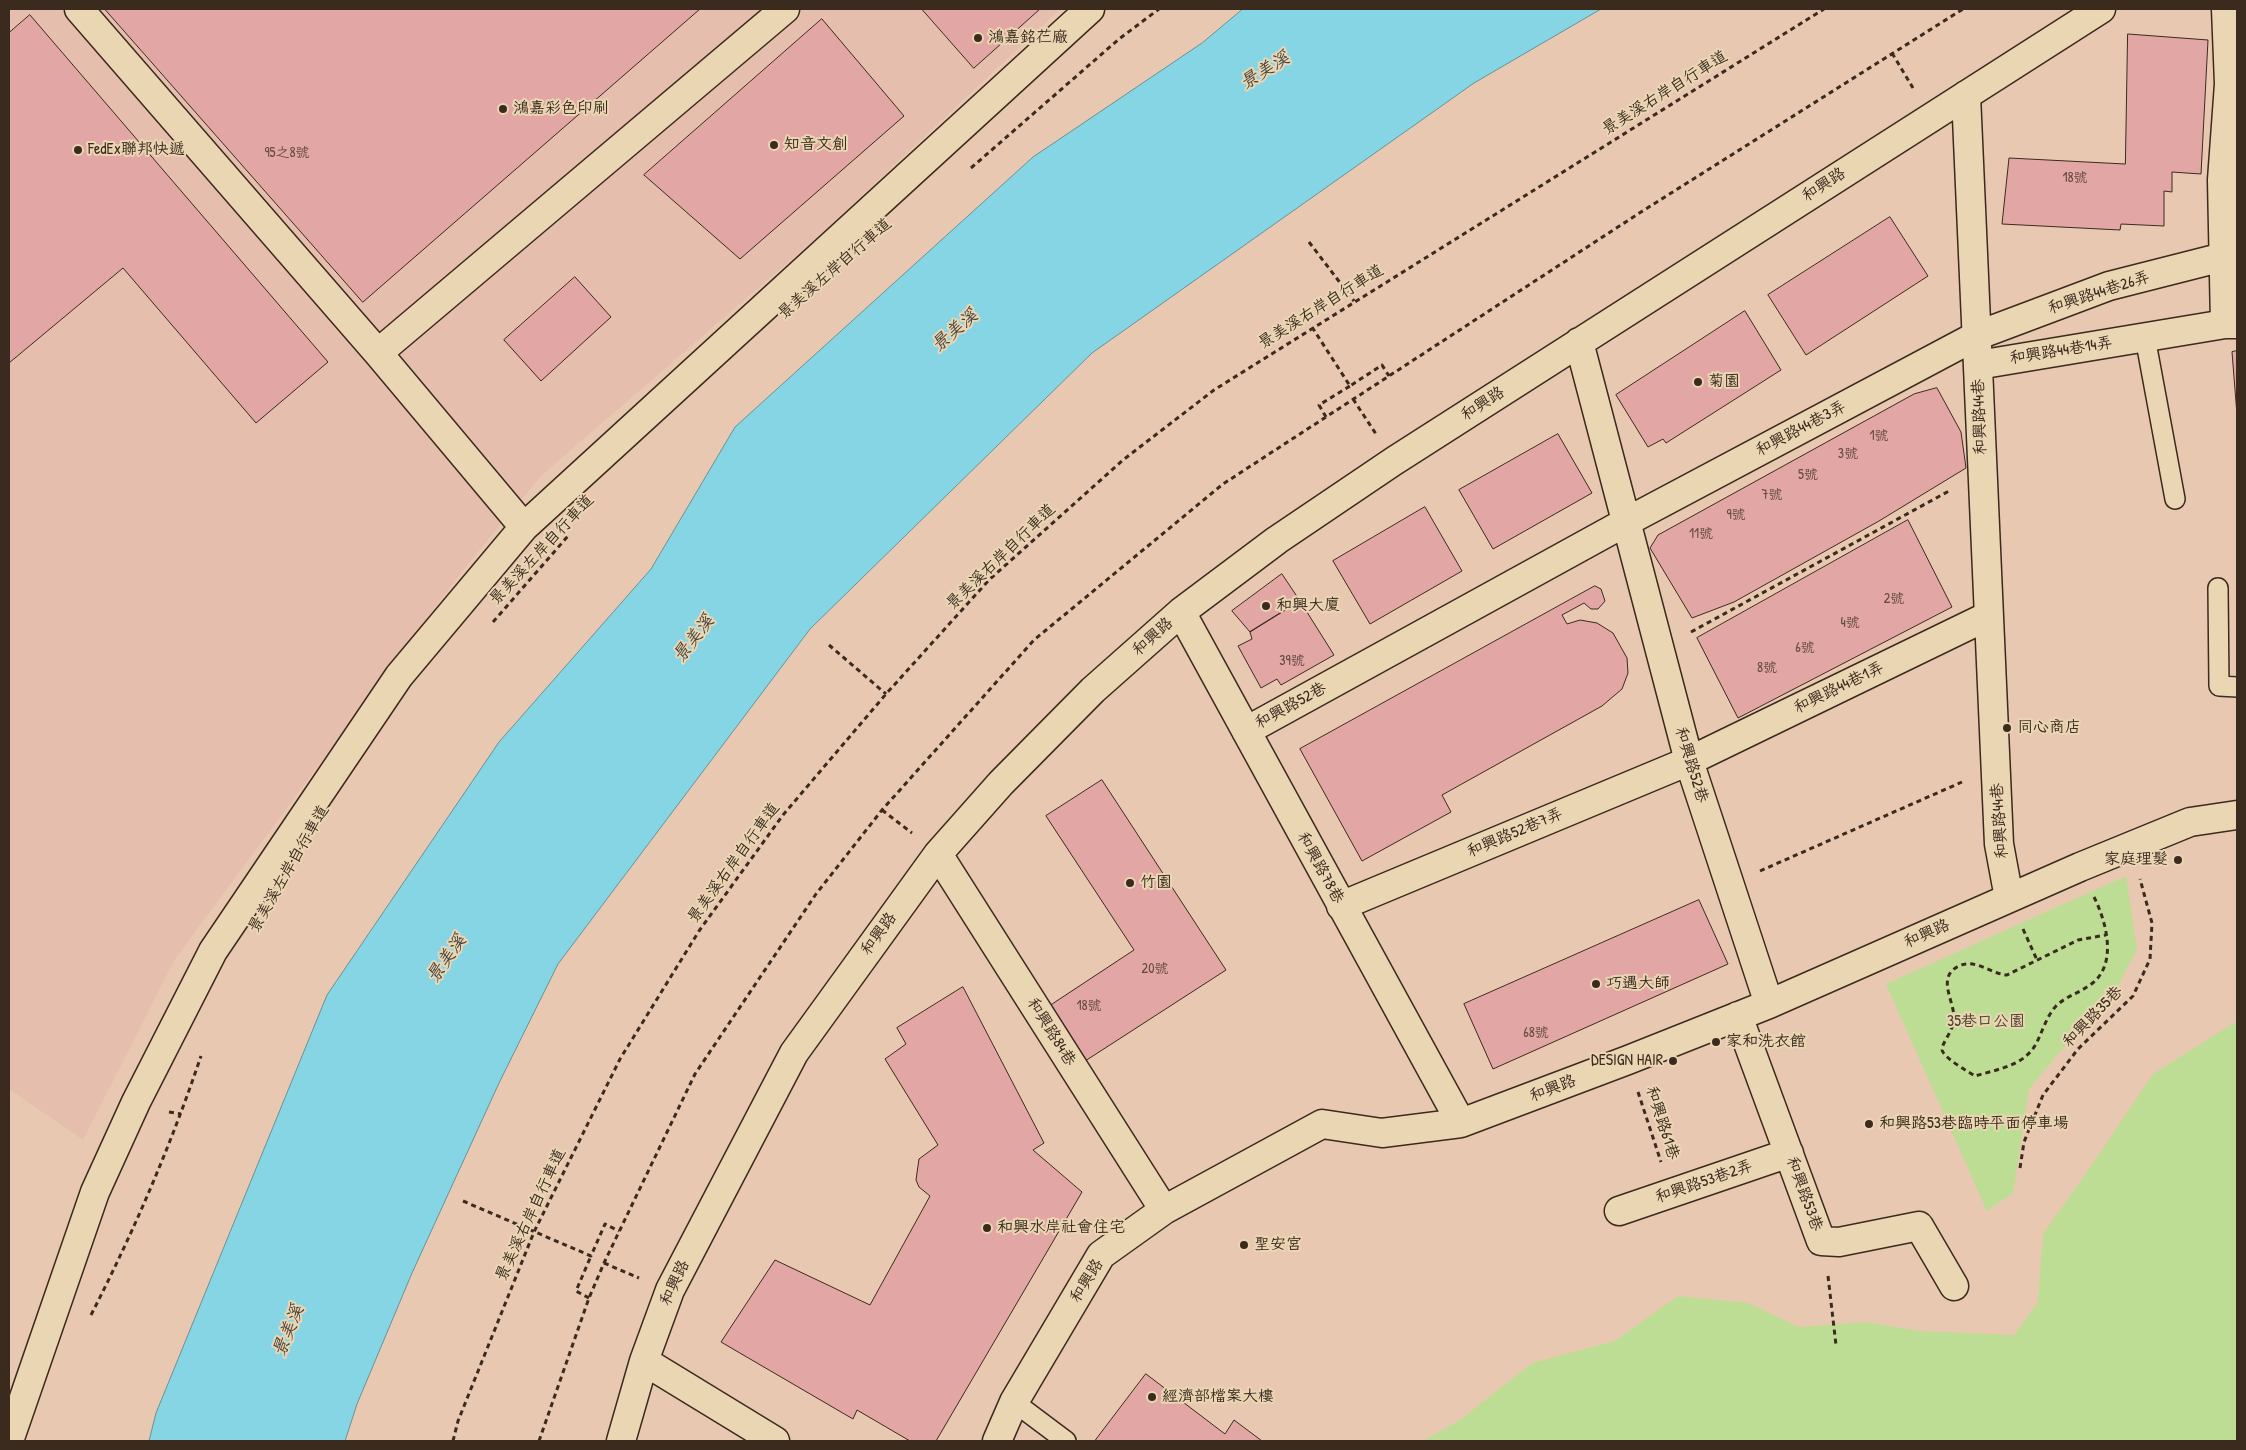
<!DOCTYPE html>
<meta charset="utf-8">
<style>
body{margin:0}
#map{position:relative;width:2246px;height:1450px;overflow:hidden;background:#e8c8b0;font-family:"Patrick Hand",sans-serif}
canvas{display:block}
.frame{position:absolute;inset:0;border:10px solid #3b2a1e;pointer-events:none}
</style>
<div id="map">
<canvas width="2246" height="1450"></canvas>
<div class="frame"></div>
</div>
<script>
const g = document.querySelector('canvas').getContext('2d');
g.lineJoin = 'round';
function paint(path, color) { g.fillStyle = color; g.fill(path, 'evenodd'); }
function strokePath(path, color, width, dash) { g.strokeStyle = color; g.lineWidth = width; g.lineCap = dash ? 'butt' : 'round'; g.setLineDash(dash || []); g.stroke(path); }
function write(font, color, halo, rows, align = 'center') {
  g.font = font + ' "Patrick Hand","LXGW WenKai TC",sans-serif'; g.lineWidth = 4; g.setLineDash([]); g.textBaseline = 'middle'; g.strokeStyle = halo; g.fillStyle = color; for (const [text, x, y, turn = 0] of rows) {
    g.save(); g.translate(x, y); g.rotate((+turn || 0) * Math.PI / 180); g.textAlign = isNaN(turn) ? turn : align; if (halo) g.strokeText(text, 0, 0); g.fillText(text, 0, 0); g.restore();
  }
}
paint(new Path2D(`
 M9 9H1060L823 232 542 475 463 570 175 959 83 1140 9 1089Z`), '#e6bead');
paint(new Path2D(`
 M2126 876 2137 949 2116 990 2068 1042 2029 1089 2013 1193 1987 1211 1886 984Z
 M2237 1021V1441H1423L1460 1420 1532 1363 1615 1341 1678 1296 1748 1303 1799 1327 1868 1322 1918 1331 2014 1335 2038 1302 2043 1234 2094 1162 2153 1074Z`), '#bddd95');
const water = new Path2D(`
 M1243 9H1601L1474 83 1092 353 810 629 558 964 499 1083 412 1273 357 1404 345 1441H149L156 1413 327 995 499 742 651 569 735 427 1033 157 1202 43Z`);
paint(water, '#86d5e4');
strokePath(water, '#689195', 1);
const building = new Path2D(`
 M105 9H700L363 302Z
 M922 9H1040L974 68Z
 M30 15 328 362 256 423 123 268 9 363V33Z
 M822 19 904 116 740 259 644 175Z
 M2128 34 2208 40 2201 174 2172 172V192L2164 191V226L2121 224 2120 230 2002 224 2009 158 2125 164Z
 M1890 217 1928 276 1806 355 1768 295Z
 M575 277 611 317 541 381 504 340Z
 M1745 311 1781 370 1666 443 1663 439 1648 447 1616 395Z
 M2237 351V415L2232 352Z
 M1937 388 1961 432 1966 468 1879 521 1734 602 1692 618 1650 548 1658 535 1914 394Z
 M1558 434 1592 493 1493 549 1459 490Z
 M1425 507 1462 571 1370 624 1333 561Z
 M1908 520 1952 607 1738 718 1697 638Z
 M1282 574 1300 601 1250 632 1232 611Z
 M1595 586 1601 589 1605 601 1598 609H1591L1584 603 1562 615 1567 624 1580 620 1597 623 1613 633 1627 658 1628 673 1622 689 1602 706 1442 795 1451 812 1362 861 1300 749Z
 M1300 601 1334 655 1281 685 1277 679 1261 688 1238 646 1252 639 1250 632Z
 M1102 780 1226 970 1082 1063 1046 1008 1134 950 1046 816Z
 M1699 900 1728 964 1493 1069 1464 1004Z
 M963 987 1044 1143 1033 1150 1082 1192 936 1441H910L857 1410 853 1419 721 1342 775 1260 870 1305 930 1196 919 1187 916 1180 919 1159 938 1145 885 1059 906 1044 897 1028Z
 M1146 1374 1225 1434 1234 1420 1262 1441H1095Z`);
paint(building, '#e2a7a5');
strokePath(building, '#3b2a1e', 1);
const lane = new Path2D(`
 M2145 337 2175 499
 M2218 588 2219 686 2237 687
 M1014 1402 1066 1441`);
const street = new Path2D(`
 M79 9 378 353 524 527
 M1966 95 1999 844 2009 898
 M2225 324 2222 180 2229 84 2226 9
 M1579 342 1689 761 1769 1004
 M378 353 785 9
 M1978 365 2225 324H2237
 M1181 612 1461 1123
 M1246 731 1626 522 1976 336 2109 286 2223 257H2237
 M938 854 1164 1210
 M1341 906 1689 761 1988 616
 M1738 1016 1821 1241 1839 1242 1919 1226 1954 1286
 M1619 1211 1789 1153
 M644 1361 775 1441
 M9 1441 95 1192 136 1102 213 951 399 676 524 527 1090 9
 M621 1441 644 1361 670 1290 794 1053 938 854 1001 783 1093 690 1181 612 1277 540 1394 461 2101 9
 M997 1441 1014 1402 1101 1255 1164 1210 1322 1124 1382 1133 1461 1123 1628 1060 1769 1004 2080 867 2190 822 2237 815`);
strokePath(lane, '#3b2a1e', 22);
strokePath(street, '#3b2a1e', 31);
strokePath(new Path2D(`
 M1892 53 1913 88
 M971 168 1119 39 1159 9
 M1309 242 1354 301
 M1312 327 1350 386 1382 365 1389 376
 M1353 399 1376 434
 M1326 417 1319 405 1350 386
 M493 622 568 536
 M1691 632 1949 491
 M829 645 886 694
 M882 810 912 833
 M1760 871 1962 782
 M2094 897C2107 923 2118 966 2090 985 2079 993 2067 996 2057 1005 2047 1015 2043 1030 2037 1042 2025 1066 1998 1069 1975 1076 1967 1071 1944 1058 1942 1050 1941 1044 1954 1030 1954 1018 1954 1000 1936 977 1959 966 1975 958 1991 974 2007 975L2078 940 2106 935
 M2023 929 2037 960
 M1638 1092 1661 1162
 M169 1112 181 1114
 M2020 1168 2024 1142 2043 1095 2078 1049 2133 996 2150 959 2152 923 2140 879
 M463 1201 591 1256 605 1224 619 1231
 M604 1263 639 1278
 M1828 1276 1836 1345
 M589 1298 576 1291 591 1256
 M91 1315C134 1231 171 1145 201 1056
 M453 1441 458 1421 534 1232 620 1059 699 931 783 815 886 694 989 580 1123 460 1214 390 1824 9
 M539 1441 589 1298 604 1263 695 1074 816 894 882 810 1034 640 1223 484 1641 212 1963 9`), '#3b2a1e', 3, [5, 4]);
strokePath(lane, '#ebd6b4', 19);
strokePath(street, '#ebd6b4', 28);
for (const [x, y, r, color] of [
 [978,38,5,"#3b2a1e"],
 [503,109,5,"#3b2a1e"],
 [774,145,5,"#3b2a1e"],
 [78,150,5,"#3b2a1e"],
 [1698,382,5,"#3b2a1e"],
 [1266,606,5,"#3b2a1e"],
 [2007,728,5,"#3b2a1e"],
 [2178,860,5,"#3b2a1e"],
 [1130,883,5,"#3b2a1e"],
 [1596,984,5,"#3b2a1e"],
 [1716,1042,5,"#3b2a1e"],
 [1673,1061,5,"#3b2a1e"],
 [1869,1124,5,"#3b2a1e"],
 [987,1228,5,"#3b2a1e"],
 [1244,1245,5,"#3b2a1e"],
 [1152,1397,5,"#3b2a1e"]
]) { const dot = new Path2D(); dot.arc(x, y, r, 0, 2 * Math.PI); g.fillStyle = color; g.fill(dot); strokePath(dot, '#ebd6b4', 2); }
write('14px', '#654940', null, [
 ["95之8號",287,153],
 ["18號",2075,178],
 ["1號",1879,436],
 ["3號",1848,454],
 ["5號",1808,475],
 ["7號",1772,495],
 ["9號",1736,515],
 ["11號",1701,534],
 ["2號",1894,599],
 ["4號",1850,623],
 ["6號",1805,648],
 ["39號",1292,661],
 ["8號",1767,668],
 ["20號",1155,969],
 ["18號",1089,1006],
 ["68號",1536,1033]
]);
write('16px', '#3b2a1e', '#ebd6b4', [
 ["鴻嘉銘芢廠",988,38],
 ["鴻嘉彩色印刷",513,109],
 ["知音文創",784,145],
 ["FedEx聯邦快遞",88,150],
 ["菊園",1708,382],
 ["和興大廈",1276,606],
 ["同心商店",2017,728],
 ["家庭理髮",2168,860,"right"],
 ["竹園",1140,883],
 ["巧遇大師",1606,984],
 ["家和洗衣館",1726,1042],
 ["DESIGN HAIR",1663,1061,"right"],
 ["和興路53巷臨時平面停車場",1879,1124],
 ["和興水岸社會住宅",997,1228],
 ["聖安宮",1254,1245],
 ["經濟部檔案大樓",1162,1397]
], 'left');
write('16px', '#3b2a1e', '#ebd6b4', [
 ["景美溪右岸自行車道",1665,93,-32],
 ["和興路",1824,185,-33],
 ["景美溪左岸自行車道",835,269,-41],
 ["和興路44巷26弄",2099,293,-18],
 ["景美溪右岸自行車道",1321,307,-32],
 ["和興路44巷14弄",2061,351,-9],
 ["和興路",1483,404,-33],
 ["和興路44巷",1980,417,-92],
 ["和興路44巷3弄",1801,429,-28],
 ["景美溪左岸自行車道",542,550,-47],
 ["景美溪右岸自行車道",1001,557,-44],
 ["和興路",1153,637,-42],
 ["和興路44巷1弄",1839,688,-26],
 ["和興路52巷",1291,706,-29],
 ["和興路52巷",1691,765,73],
 ["和興路44巷",2000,821,-94],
 ["和興路52巷7弄",1515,833,-23],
 ["景美溪右岸自行車道",734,863,-54],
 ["和興路78巷",1320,868,61],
 ["景美溪左岸自行車道",289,869,-60],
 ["和興路",879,934,-54],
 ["和興路",1927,934,-24],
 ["和興路35巷",2093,1017,-46],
 ["和興路84巷",1051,1032,58],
 ["和興路",1553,1089,-21],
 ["和興路61巷",1662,1123,72],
 ["和興路53巷2弄",1704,1182,-19],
 ["和興路53巷",1804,1194,70],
 ["景美溪右岸自行車道",531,1215,-65],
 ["和興路",1087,1281,-58],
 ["和興路",675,1283,-65]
]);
write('16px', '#4e4530', '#ebd6b4', [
 ["35巷口公園",1986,1022]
]);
write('italic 18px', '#46443c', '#ebd6b4', [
 ["景美溪",1265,71,-32],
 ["景美溪",955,331,-41],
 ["景美溪",694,639,-52],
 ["景美溪",447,959,-55],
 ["景美溪",289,1331,-68]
]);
</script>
